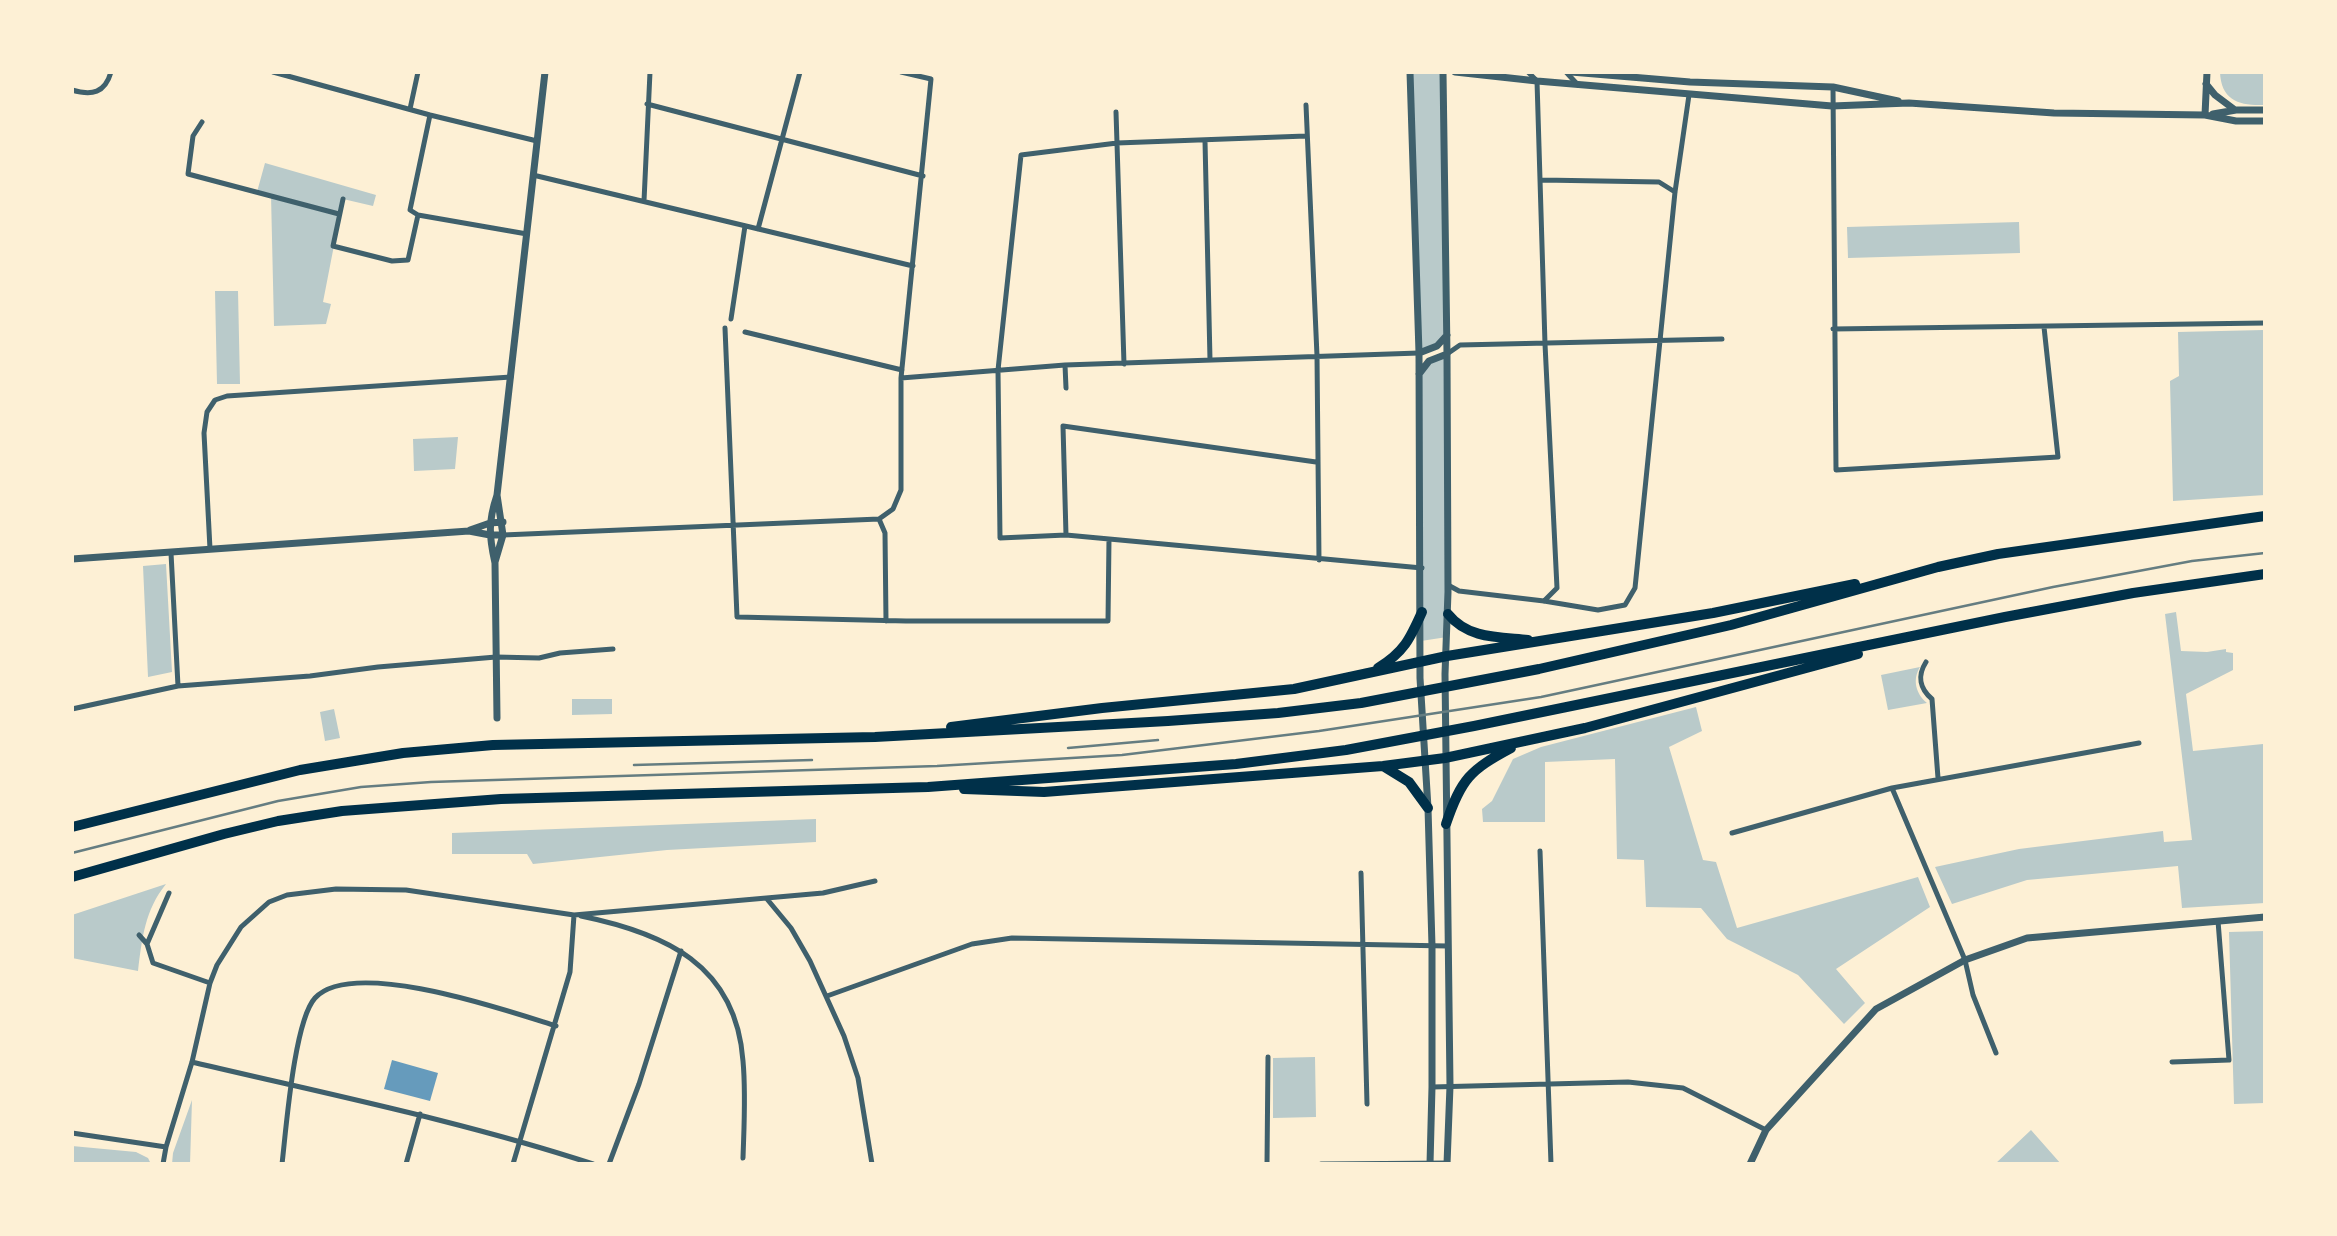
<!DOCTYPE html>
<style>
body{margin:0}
#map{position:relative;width:2337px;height:1236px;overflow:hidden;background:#fdf0d5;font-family:"Alegreya Sans",sans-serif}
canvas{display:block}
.frame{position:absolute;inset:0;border:74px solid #fdf0d5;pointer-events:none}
</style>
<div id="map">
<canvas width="2337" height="1236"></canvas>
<div class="frame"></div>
</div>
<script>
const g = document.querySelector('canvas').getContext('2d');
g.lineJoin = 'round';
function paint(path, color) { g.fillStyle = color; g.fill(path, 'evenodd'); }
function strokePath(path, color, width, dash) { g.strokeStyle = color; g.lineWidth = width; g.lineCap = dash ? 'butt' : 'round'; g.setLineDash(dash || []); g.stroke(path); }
paint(new Path2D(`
 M1410 72H1443L1447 335 1437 346 1419 353Z
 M2220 72H2265V105C2240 106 2221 101 2220 72Z
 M265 163 376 195 373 206 343 199 323 302 331 304 326 324 274 326 271 195 257 192Z
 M2019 222 2020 253 1848 258 1847 227Z
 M215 291H238L240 384H217Z
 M2264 330 2265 495 2173 501 2170 381 2179 376 2178 332Z
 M1447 354V637L1421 641 1419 374 1429 361Z
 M458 437 455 469 414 471 413 439Z
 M166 564 172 672 148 677 143 566Z
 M2176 612 2181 651 2207 652 2226 649V652L2233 653V670L2186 694 2193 751 2263 744 2265 903 2182 908 2178 866 2027 880 1952 904 1935 867 2019 849 2163 831 2164 842 2192 840 2165 614Z
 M1920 667C1912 680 1916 694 1927 703L1888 710 1881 675Z
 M572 699H612V714L572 715Z
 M1696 707 1702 731 1669 747 1703 860 1716 862 1737 928 1918 877 1930 907 1836 969 1865 1003 1844 1024 1798 975 1727 939 1701 908 1646 907 1644 860 1617 859 1615 759 1545 762V822H1483L1482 809 1492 801 1513 759 1541 747Z
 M334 709 340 738 325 741 320 712Z
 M816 819V842L667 850 533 864 527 854H452V833Z
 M166 884C145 910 142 938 138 971L72 958V915Z
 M2265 931V1103L2234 1104 2229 932Z
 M1315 1057 1316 1117 1273 1118V1058Z
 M192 1100 190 1164H172L173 1153Z
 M2031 1130 2061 1164H1995Z
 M72 1146 136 1152 148 1158 151 1164H72Z`), '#b9caca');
paint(new Path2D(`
 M392 1060 438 1073 430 1101 384 1089Z`), '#669bbc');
strokePath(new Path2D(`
 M273 72 430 115 537 141
 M1528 72 1537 81 1545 344 1557 588 1544 601
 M1566 72 1578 85
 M1833 87 1836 470 2058 457 2044 327
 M72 90C92 96 105 93 111 72
 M647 104 923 176
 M1306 105 1317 356 1319 560
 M410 109 418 72
 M1116 112 1124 364
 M430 115 410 210 418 215 527 234
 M202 122 193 136 188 174 339 214
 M1306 136 1117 143 1021 155 998 370 1000 538 1066 535 1422 568
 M1205 141 1210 360
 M533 175 913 266
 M1542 180 1659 182 1675 192
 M343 199 333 246 392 261 408 260 418 215
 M644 201 650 72
 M758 229 800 72
 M731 319 745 226
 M725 328 737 617 906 621H1108L1109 539
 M1833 329 2265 323
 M745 332 902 370
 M1447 354 1460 345 1722 339
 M1065 365 1066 388
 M901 378 1065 365 1419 353
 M879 519 893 509 901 490V378L931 79 901 72
 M879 519 885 533 886 621
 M503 535 879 519
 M1066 535 1063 426 1316 462
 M210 549 204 433 207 412 215 400 227 396 511 377
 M171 553 178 686
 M1448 585 1459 591 1544 601 1598 610 1625 605 1635 588 1675 192 1689 95
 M1926 662C1917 676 1920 689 1932 699L1938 778
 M72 709 178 686 310 676 378 667 496 657 539 658 560 653 613 649
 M1892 788 1965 960 1973 995 1996 1053
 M1732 833 1892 788 2139 743
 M1540 851 1551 1164
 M1361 873 1367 1104
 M767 899 791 928 810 961 844 1036 858 1078 872 1164
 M581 916C664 933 736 964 743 1061 746 1093 744 1126 743 1158
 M139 935 147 944 153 963 210 983
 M147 944 169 893
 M827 996 972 944 1012 938 1448 946
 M192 1062C327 1094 461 1121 593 1164
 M2172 1062 2229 1060 2218 921
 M1432 1087 1628 1082 1683 1088 1766 1130
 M72 1133 166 1147
 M163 1164 166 1147 192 1062 210 983 217 965 241 927 269 902 287 895 336 889 406 890 574 915 823 893 875 881
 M282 1164C286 1131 294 1021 315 998 353 957 508 1011 556 1026
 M406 1164 420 1114
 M513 1164 570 972 574 915
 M609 1164 639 1084 681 951
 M1267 1164 1268 1057
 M1321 1164 1448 1163`), '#3f606c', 5);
strokePath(new Path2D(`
 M1410 72 1419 353 1420 678 1428 808 1432 946V1087L1430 1164
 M1443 72 1447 354 1448 592 1445 674 1450 1086 1447 1164
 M1455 72 1537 81 1832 106 1909 103 2054 113 2205 115 2236 121H2265
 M1571 72 1690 82 1833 87 1898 101
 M2206 84 2215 95 2235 110
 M2213 114 2236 110H2265
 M2205 115 2207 72
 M1419 353 1437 346 1447 335
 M1419 374 1429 361 1447 354
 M470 530 490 523 503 522
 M72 559 469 531 490 535H503
 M495 562 503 535 497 495
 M497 718 495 563C489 536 488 522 497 495L545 72
 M1750 1164 1766 1130 1876 1009 1965 960 2027 938 2265 917`), '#3f606c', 7);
strokePath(new Path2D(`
 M1448 614C1468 639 1499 637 1528 640
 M1378 668C1404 652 1410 639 1422 612
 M951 727 1102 708 1294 689 1447 656 1713 613 1855 584
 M1383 766 1409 782 1428 808
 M964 789 1044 792 1383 766 1445 758 1585 728 1858 654
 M1446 824C1461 779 1470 770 1511 748
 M72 827 300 770 403 753 493 745 875 737 1168 721 1278 713 1361 703 1539 669 1731 625 1938 567 1998 554 2265 516
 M72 877 224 834 278 821 342 811 501 799 928 787 1236 764 1346 750 1474 726 2005 617 2133 593 2265 574`), '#003049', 10);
strokePath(new Path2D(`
 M1068 748 1158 740
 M634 765 812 760
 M72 853 278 801 361 787 431 782 937 766 1122 755 1319 731 1541 697 2053 587 2192 561 2265 553`), '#657d81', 2.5);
</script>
